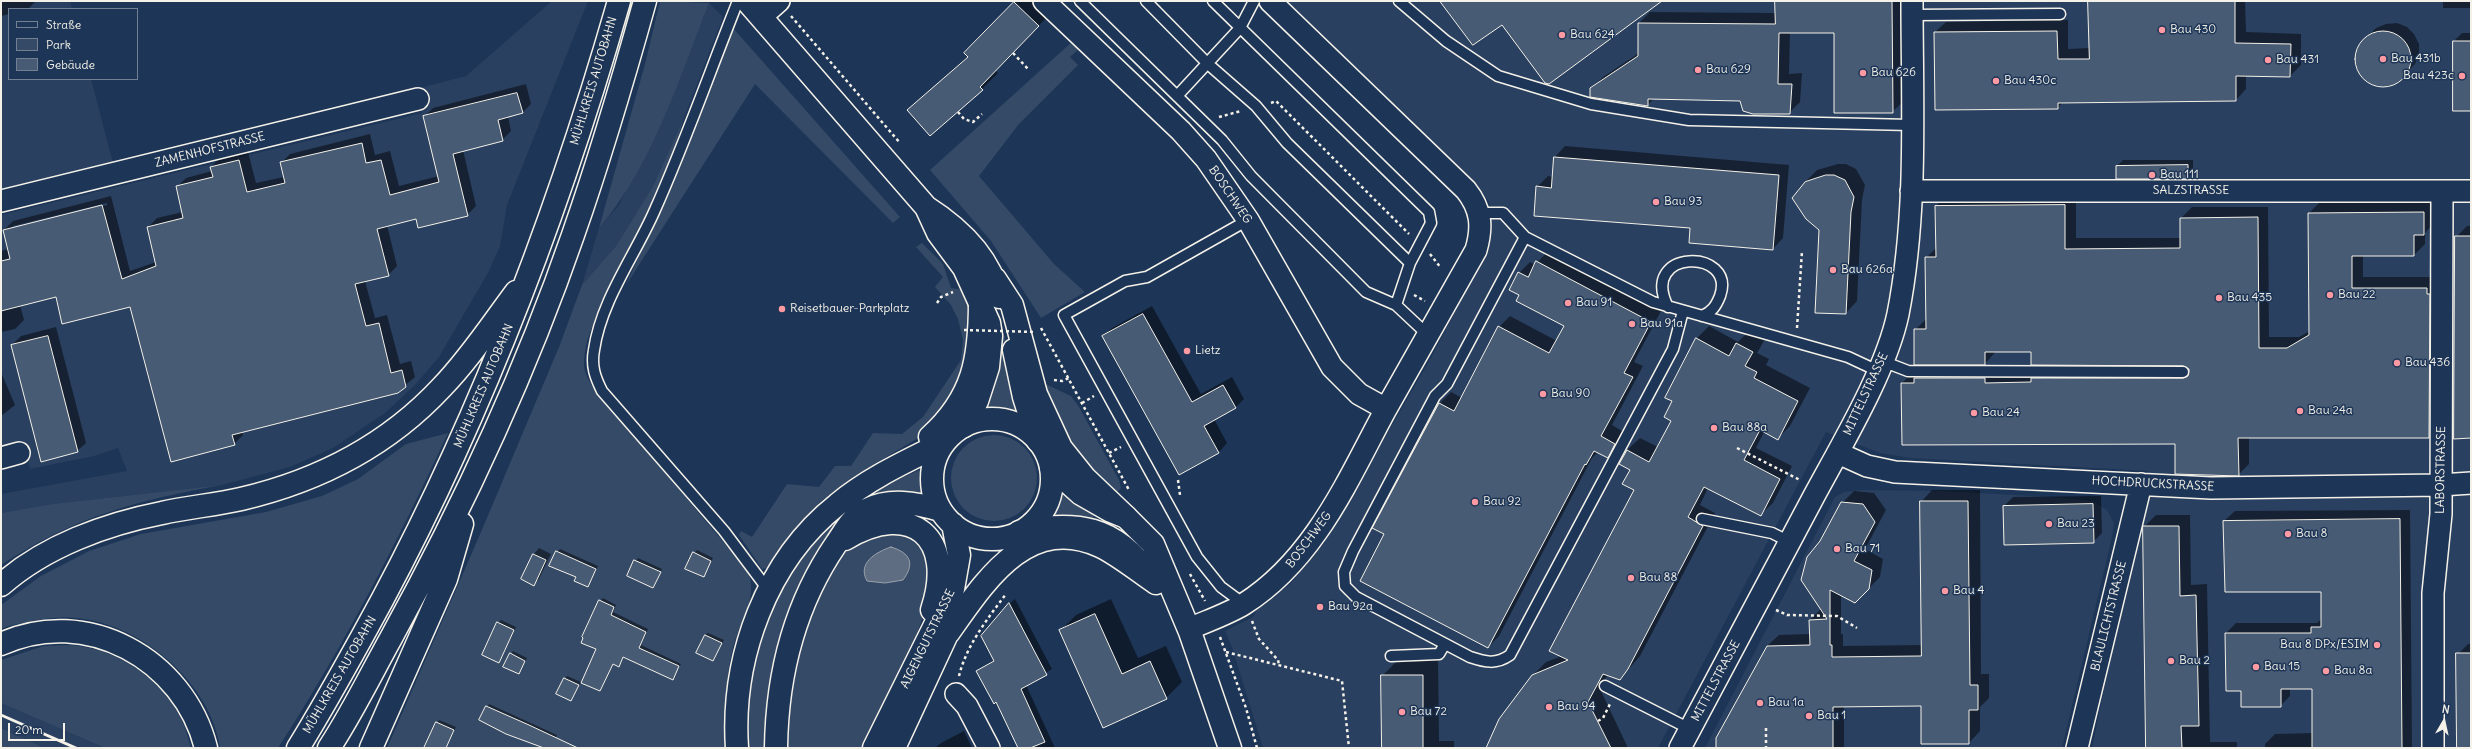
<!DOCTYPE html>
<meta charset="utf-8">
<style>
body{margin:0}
#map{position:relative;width:2472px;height:749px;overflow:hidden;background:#1d3557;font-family:Delius,sans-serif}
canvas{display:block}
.frame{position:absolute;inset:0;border:2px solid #f4f1e8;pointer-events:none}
.legend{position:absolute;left:8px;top:8px;width:130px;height:72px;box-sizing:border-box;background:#1d3557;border:1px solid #738091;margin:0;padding:5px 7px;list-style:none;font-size:12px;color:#f4f1e8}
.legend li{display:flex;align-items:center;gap:8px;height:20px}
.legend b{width:20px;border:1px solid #738091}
.north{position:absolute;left:2424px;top:701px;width:40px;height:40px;-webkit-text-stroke:3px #1d3557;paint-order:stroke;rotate:9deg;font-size:11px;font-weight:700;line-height:16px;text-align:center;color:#f4f1e8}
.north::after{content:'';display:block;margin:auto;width:14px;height:18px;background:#f4f1e8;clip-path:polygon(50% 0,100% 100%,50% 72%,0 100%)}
.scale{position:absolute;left:8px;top:723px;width:57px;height:18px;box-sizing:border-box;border:2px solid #f4f1e8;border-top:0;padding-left:5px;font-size:12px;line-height:14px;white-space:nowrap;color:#f4f1e8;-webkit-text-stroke:3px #1d3557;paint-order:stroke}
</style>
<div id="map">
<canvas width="2472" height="749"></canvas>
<div class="frame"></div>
<ul class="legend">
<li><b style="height:5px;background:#1d3557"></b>Straße</li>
<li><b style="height:11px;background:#354a67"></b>Park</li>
<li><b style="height:11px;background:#485b74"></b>Gebäude</li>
</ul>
<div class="north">N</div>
<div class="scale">20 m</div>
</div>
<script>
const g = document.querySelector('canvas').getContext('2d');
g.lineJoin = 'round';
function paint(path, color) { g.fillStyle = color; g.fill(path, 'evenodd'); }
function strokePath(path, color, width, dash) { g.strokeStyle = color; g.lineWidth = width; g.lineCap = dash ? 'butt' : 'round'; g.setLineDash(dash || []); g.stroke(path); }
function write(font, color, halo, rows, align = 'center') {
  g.font = font + ' Delius,sans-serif'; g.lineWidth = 3; g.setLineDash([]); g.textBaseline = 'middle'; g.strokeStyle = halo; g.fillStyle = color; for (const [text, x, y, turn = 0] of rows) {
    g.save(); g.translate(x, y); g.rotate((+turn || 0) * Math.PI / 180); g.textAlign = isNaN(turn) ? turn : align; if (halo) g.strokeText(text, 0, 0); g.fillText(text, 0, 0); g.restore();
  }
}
paint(new Path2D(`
 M1 1H70L72 9H9V79H91L113 163 1 190Z
 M552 1H588L507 205 500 246 489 271 439 357 414 386 385 413 333 448 290 467 222 485 52 504 1 513V494L127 471 118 448 94 456 30 469 23 441 1 449V215L422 113 416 89 466 76Z
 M1287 1H2471V748H2092L2149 471 1911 458 1880 453 1826 432 1658 748H1263L1233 650 1225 631 1253 617 1258 607 1291 583 1324 543 1432 356 1489 247 1492 229 1489 202 1476 183 1306 22Z
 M709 3 723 17 684 118 653 186 616 246 582 285 599 228 619 205 679 81Z
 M1863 490 1942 491 2050 497 2092 501 2107 510 2114 523 2112 537 2062 748H1705L1835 497 1844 492Z
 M1 703 105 748H45L1 728Z`), '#2a4060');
paint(new Path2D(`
 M660 1 709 3C680 77 651 168 599 228L645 64Z
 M733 28 900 217 893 223 755 84 626 285 689 144Z
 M1073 41 1080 48 1070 57 1078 65 1019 124 979 176 1054 264 1085 292 1041 318 991 241 930 170Z
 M684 118C669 166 651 212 629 257 613 291 586 322 584 362 583 373 591 384 597 393L748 571C758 599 741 620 733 647 725 680 725 715 725 748H387L481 532 559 347 582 285 616 246 653 186Z
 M922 243 943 264 951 288 965 290 972 320 965 381 932 426 918 438 851 478 820 502 793 531 767 568 762 569 739 535 741 531 752 537 787 484 819 487 835 466H851L873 433 902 434 923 417 961 360 963 340 958 319 951 305 935 287 943 277 916 247Z
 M995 307 1008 347 1020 411 997 406 983 409 999 339Z
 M1041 382 1071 396 1079 407 1119 480 1121 488 1116 494 1099 480 1063 435Z
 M448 433C398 541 343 648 278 748H220C211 683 140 623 76 618 60 616 43 619 28 622 19 624 9 625 1 629V605L41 576 89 551 141 534 266 512 322 496 358 479 406 444Z
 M951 478a43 43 0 1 1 86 0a43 43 0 1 1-86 0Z
 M924 468 922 487 924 495C911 493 893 489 880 495 866 501 850 513 839 522 826 533 817 553 809 567 781 622 761 686 766 748H748C739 666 776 575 835 519 860 496 894 481 924 468Z
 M222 485C135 501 76 516 1 565V513L52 504Z
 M1064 493 1098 512 1092 519 1053 517Z
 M888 529 917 538 929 559 925 610 911 651 866 748H788L787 744C791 686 805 589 850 547 859 539 877 534 888 529Z
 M44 646C57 646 71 644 84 647 124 653 163 683 181 719 186 728 188 739 191 748H105L1 703V660Z
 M1 728 45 748H1Z`), '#354a67');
const water = new Path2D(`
 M891 547C911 553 915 564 903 580L885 583 867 581C857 563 876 552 891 547Z`);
paint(water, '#5e6d82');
strokePath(water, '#9aa2ab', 1);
paint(new Path2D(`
 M1 1H36L28 9H9V14L1 16Z
 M1016 1H1045L1054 10 995 70 998 73 982 89 908 110 968 56 965 53Z
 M1776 1H1903L1904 101 1892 112 1835 32H1790L1789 74 1802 73 1800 102 1789 113 1741 100 1654 98 1648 105 1591 89 1603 77 1639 53V23L1650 12 1776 13Z
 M2089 1H2245L2246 32 2301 34V65L2290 76 2246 75V89L2236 100 2063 102 2058 108 1935 32 1946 22 2068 20V49L2089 48Z
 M2443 1H2471V8H2443Z
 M2397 23 2407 27 2414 34 2419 44V54L2415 64 2398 81 2389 86H2378L2369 82 2361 75 2357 65 2356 55 2360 45 2376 28 2386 24Z
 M2462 33H2471V110L2454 41Z
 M526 84 531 104 522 113 508 116 511 131 502 140 463 150 476 206 467 215 417 218 387 225 397 266 388 275 365 281 375 318 387 315 400 364 411 361 415 377 397 392 242 431 243 435 234 444 131 305 56 296 20 305 24 320 15 329 1 332V251L9 249 4 230 13 221 111 196 130 271 156 262 148 227 157 218 183 212 177 187 186 178 212 171 211 167 220 158 248 152 256 183 284 177 281 163 290 154 370 134 375 155 390 151 399 186 439 176 424 117 433 108ZM107 203V205L13 228V226Z
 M1565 146 1789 165 1783 238 1773 249 1537 187 1548 176 1553 177 1555 157Z
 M2123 160H2193V172L2188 178 2117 166Z
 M1838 164H1846L1856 169 1865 185 1862 200 1857 301 1846 313 1805 182 1817 170Z
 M2076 194V238H2181V218L2192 207H2268L2269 337H2299L2310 331 2309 213 2320 202 2434 201V223L2425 233V244L2414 255H2363V277H2437L2440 425 2429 437H2249V464L2238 475 2176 443 1902 383 1913 372 2043 367 2189 368 2183 364 2032 351H1996L1985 364 1915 330 1927 318 1926 258 1937 247 1936 206 1947 195Z
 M2467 226H2471V437L2456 237Z
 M1548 251 1661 311 1634 362 1643 366 1612 425 1625 433 1618 446 1607 457 1598 452 1592 458 1499 636 1488 647 1385 534 1374 528 1440 403 1451 392 1462 398 1499 327 1510 316 1557 341 1565 326 1520 295 1519 273 1530 262 1535 265Z
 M1152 306 1201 394 1232 377 1244 399 1235 408 1214 419 1227 443 1219 452 1179 473 1104 336 1112 328Z
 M1709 326 1738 342 1749 331 1765 339 1757 353 1769 359 1766 365 1810 388 1790 426 1778 438 1764 432 1756 448 1792 466 1773 503 1760 515 1708 488 1700 505 1715 513 1640 656 1620 679 1608 674 1600 689 1628 748H1487L1533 675 1546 662 1562 656 1635 489 1627 450 1640 438 1658 447 1672 420 1673 401 1696 339Z
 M56 327 86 443 77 451 12 345 21 336Z
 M1 372 15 405 1 416Z
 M1932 490H1980L1981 674H1989V698L1980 707V731L1969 743 1922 705 1844 706V748H1717L1767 646 1779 635 1810 634V620L1821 609V542L1842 503 1854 491 1874 493 1886 510 1865 549 1883 559 1880 577 1868 589 1841 594V634H1843V646L1922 645 1921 502Z
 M2101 496 2102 533 2093 542 2004 506 2013 497Z
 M2410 510 2412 748H2265V744L2275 734 2313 733V688H2290V696L2280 706 2242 690 2226 633 2236 623H2317L2322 618V591L2224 521 2235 511Z
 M2156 515H2190L2191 585 2207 584 2210 742H2237V748H2147L2144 527Z
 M539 548 551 554 539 579 534 584 522 579 534 554Z
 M560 549 598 566 588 586 577 577 557 552Z
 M697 550 713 558 703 576 694 553Z
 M638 558 662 569 653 586 628 575Z
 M603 598 616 605 613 612 648 629 641 645 681 664 672 679 624 656 618 665 614 663 600 690 597 649 600 601Z
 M1015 599 1052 669 1026 685 1055 748H1019L997 701 977 671 994 660 1009 604Z
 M1111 599 1138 658 1166 646 1182 682 1166 698 1104 727 1060 631 1076 615Z
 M501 620 516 627 499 662 498 623Z
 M708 633 724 640 713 660 705 635Z
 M2468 644H2471V748H2458V654Z
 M513 651 527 658 519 673 511 654Z
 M1438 659 1439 741H1454V748H1383L1382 676 1398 660Z
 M567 676 581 682 571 700 565 679Z
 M489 704 557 735 552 747 547 748 481 719Z
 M439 720 456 727 446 748H425Z
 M964 731 972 748H935L941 743Z`), '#0007');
const building = new Path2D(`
 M1440 1H1662L1549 84 1545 83 1502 25 1473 45Z
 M1775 1H1892L1893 113H1834V33H1779L1778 84H1792L1790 114H1753L1743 111 1740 101 1648 99V106L1590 97V88L1638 56V23L1775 24Z
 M2088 1H2235V43L2291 44 2290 77 2236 76V101L2058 103V109L1935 110 1934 32 2057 31 2058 59H2089Z
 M1014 2 1039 26 980 87 983 90 930 136 907 110 968 57 964 53Z
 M2355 59a28 28 0 1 1 56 0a28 28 0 1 1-56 0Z
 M2453 41H2471V111H2453Z
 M517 93 523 113 498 120 503 141 453 154 468 216 418 228 416 219 377 229 389 276 355 284 366 326 379 323 391 373 402 370 406 387 398 393 232 435 235 445 171 462 130 307 62 324 56 297 1 311V261L10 259 3 230 102 205 122 279 156 266 147 227 183 218 176 186 213 177 210 167 239 160 247 192 285 183 280 162 362 143 366 163 381 160 390 195 439 182 423 116Z
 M1554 157 1779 175 1773 250 1689 243 1690 228 1534 216 1536 186 1551 188Z
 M2188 165V179H2116V166Z
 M1826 175H1834L1845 180 1854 197 1851 212 1846 314 1815 313 1819 230 1806 219 1792 198 1805 182Z
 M2065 205V249L2180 248V218L2258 217 2259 348H2287L2309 335 2308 213 2424 212V235H2414V256H2352V288H2427V294H2430L2429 438H2238L2239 476 2175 474V444L1902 445 1901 383H1914V378H1985V383L2031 382V378H2183L2188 376 2189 369 2183 366 2031 365V352H1985V365H1914V329H1926L1925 257H1936L1935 206Z
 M2455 236H2471V438L2454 439Z
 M1536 261 1651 322 1624 373 1633 377 1601 436 1615 444 1608 458 1594 451 1586 465 1585 464 1488 648 1360 581 1384 534 1372 528 1439 403 1454 411 1498 326 1549 353 1564 326 1516 301 1519 295 1509 290 1518 272 1528 277Z
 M1143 314 1192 402 1223 385 1236 408 1204 426 1219 453 1179 475 1102 336Z
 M48 336 78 452 41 462 11 345Z
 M1696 338 1729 356 1736 343 1753 352 1745 366 1757 372 1754 378 1798 401 1778 440 1760 430 1744 460 1780 479 1761 516 1704 487 1688 517 1703 526 1628 669 1620 680 1603 674 1588 702 1611 748H1486L1499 719 1532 675 1568 660 1549 651 1634 490 1622 484 1630 470 1619 464 1627 450 1649 462 1671 421 1664 417 1672 401 1665 398Z
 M1920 501H1968L1970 685H1978V710H1969V744H1921V706L1833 707V748H1716V738L1767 646 1810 645 1809 620 1827 619 1801 580 1807 557 1820 541 1841 502 1863 504 1875 522 1854 561 1872 570 1869 589 1855 603 1830 590V645H1832V657L1921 656Z
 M2093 504 2094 543 2004 545 2003 506Z
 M2400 519 2402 748H2312V689H2281V707H2241V691H2226L2225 633H2311V627H2321V592H2225L2223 521Z
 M2143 526H2179L2180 596 2196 595 2199 726H2181L2182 748H2146Z
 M556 551 596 569 588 587 574 581 576 577 549 566Z
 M693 552 711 561 704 577 685 569Z
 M533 554 546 560 534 586 521 579Z
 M634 560 661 572 653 588 627 576Z
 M599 600 614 607 611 615 646 632 639 648 679 666 673 680 623 657 619 667 613 664 600 691 581 683 596 649 581 643 583 638 582 637Z
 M1009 603 1047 675 1021 689 1045 742 1030 748H1018L996 702 994 704 976 671 994 661 981 636Z
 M1095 614 1122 674 1150 661 1167 699 1103 728 1059 630Z
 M497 622 514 630 499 663 482 655Z
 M705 635 722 643 713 661 696 653Z
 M510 653 525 661 519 674 503 667Z
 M2456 653H2471V748H2457Z
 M1381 675H1423V748H1382Z
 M564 678 579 685 571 701 556 694Z
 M486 706 529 725 578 748H544L506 734 479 720Z
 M436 722 454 730 446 748H424Z`);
paint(building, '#485b74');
strokePath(building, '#f4f1e8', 1);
const lane = new Path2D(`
 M738 1C710 71 685 143 654 212 634 257 601 301 594 350 591 366 595 377 602 391L724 531 769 591
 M1080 1 1222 140 1251 176 1366 292 1396 305 1428 335
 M1146 1 1208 64 1256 106 1287 143 1410 263
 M1213 1 1429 212 1431 223 1410 263 1396 305
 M1399 1 1446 41 1498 76 1591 104 1689 120 1911 125
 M1912 15 2060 14
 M1177 96 1240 28 1254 1
 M1479 213H1503L1525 237 1653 302 1848 357 1878 371
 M1525 237 1447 384 1435 396 1353 551 1344 572 1345 586 1356 597 1470 657C1485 662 1496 665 1510 655L1673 349 1683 311
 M1668 307C1638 248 1737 248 1720 296 1716 306 1712 312 1702 316
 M1882 361 1908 371 2183 372
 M1702 519 1772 533 1790 542
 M1244 604 1221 587 1197 557 1064 315 1125 281 1147 277 1248 220
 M1391 656 1439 654 1445 644
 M1605 686 1690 729`);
const street = new Path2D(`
 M1044 1 1181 131 1206 159 1248 220 1332 367 1359 394 1386 409C1348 479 1315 559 1244 604 1228 614 1207 621 1189 629
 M1270 1 1466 190C1481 209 1483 226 1476 250L1386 409
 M761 17 779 1
 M1911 191H2471
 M1 201 418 99
 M1838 453 1867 466 1895 472 2211 488 2441 485 2471 483
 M1 458 19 453
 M956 694 967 706 989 748
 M1680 748C1725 664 1769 580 1814 496 1842 444 1886 371 1898 314 1918 212 1912 105 1912 1
 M2077 748 2141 484
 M2433 748V593L2441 514 2442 192`);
const secondary = new Path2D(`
 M747 1 926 207C959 228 990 258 999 297
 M926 207 938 233 964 268 989 323 991 336 988 367 977 401 964 426
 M1014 350 1024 397 1038 441
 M1051 467 1081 494 1109 510 1126 517 1153 544 1190 632 1230 748
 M1019 532C1076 520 1116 526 1150 576`);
const primary = new Path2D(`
 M995 279 1012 305 1036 394 1061 448 1085 478 1126 517
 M932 479a60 60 0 1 1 120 0a60 60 0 1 1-120 0Z
 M930 437C974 397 980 358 980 301
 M845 539C912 499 956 538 932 610
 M949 632C984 583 1027 513 1100 546 1119 555 1138 571 1156 583
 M737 748C731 658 766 561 838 504 869 478 907 461 943 443
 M776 748C777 675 795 604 836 544 845 531 852 517 866 510 890 498 916 503 940 510
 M874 748 953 589 959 555 953 524
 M894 748 954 619`);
const highway = new Path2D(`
 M1 585C45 546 106 524 162 513 188 507 215 505 241 499 318 481 388 445 442 387 470 358 492 324 516 292
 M1 644C86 605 184 659 206 748
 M298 748C321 711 342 673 363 635 475 434 556 221 619 1
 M329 748C352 713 371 674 391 638 462 509 525 374 573 235 600 158 623 80 645 1
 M371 748 446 579 462 524`);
strokePath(lane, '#f4f1e8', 13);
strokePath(street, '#f4f1e8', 24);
strokePath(secondary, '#f4f1e8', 25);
strokePath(primary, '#f4f1e8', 25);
strokePath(highway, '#f4f1e8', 25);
strokePath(new Path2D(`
 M791 16 900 143
 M1013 53 1029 70
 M1271 103 1276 101 1409 234
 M958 112 964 119 973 122 982 114
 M1219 117 1241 111
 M1430 254 1441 268
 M1414 295 1425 301
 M937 303 941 297 953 292
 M1041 328 1129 490
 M1797 328 1802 251
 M1054 380 1062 381 1069 378
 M1082 403 1094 396
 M1737 448 1800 480
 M1109 453 1121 447
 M1178 480 1180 495
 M1190 574 1205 601
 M1776 610 1787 615 1837 616 1857 628
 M1252 621 1259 639 1278 660 1279 665
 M1220 637 1246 708 1257 748
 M1226 652 1342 681 1349 748
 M959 676C966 646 988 618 1006 594
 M1598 721 1603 718 1610 704
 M1766 728V748`), '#f4f1e8', 2.5, [3, 3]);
strokePath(lane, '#1d3557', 10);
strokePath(street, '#1d3557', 21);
strokePath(secondary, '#1d3557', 22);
strokePath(primary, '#1d3557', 22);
strokePath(highway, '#1d3557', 22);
strokePath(new Path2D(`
 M1 715 76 748`), '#f4f1e8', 3);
strokePath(new Path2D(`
 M964 330 1035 332`), '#f4f1e8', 2.5, [3, 3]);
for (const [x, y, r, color] of [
 [2162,30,4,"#ff9aa2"],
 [1562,35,4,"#ff9aa2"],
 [2383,59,4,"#ff9aa2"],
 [2268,60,4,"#ff9aa2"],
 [1698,70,4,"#ff9aa2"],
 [1863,73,4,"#ff9aa2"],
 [2462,76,4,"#ff9aa2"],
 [1996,81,4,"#ff9aa2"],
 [2152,175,4,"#ff9aa2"],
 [1656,202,4,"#ff9aa2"],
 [1833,270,4,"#ff9aa2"],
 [2330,295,4,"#ff9aa2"],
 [2219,298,4,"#ff9aa2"],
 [1568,303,4,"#ff9aa2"],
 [782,309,4,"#ff9aa2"],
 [1632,324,4,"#ff9aa2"],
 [1187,351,4,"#ff9aa2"],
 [2397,363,4,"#ff9aa2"],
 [1543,394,4,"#ff9aa2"],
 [2300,411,4,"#ff9aa2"],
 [1974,413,4,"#ff9aa2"],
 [1714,428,4,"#ff9aa2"],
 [1475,502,4,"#ff9aa2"],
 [2049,524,4,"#ff9aa2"],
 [2288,534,4,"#ff9aa2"],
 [1837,549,4,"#ff9aa2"],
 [1631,578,4,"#ff9aa2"],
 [1945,591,4,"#ff9aa2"],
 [1320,607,4,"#ff9aa2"],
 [2377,645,4,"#ff9aa2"],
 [2171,661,4,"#ff9aa2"],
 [2256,667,4,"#ff9aa2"],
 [2326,671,4,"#ff9aa2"],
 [1760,703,4,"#ff9aa2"],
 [1549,707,4,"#ff9aa2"],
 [1402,712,4,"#ff9aa2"],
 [1809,716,4,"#ff9aa2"]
]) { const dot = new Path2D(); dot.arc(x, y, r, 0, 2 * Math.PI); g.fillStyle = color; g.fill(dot); strokePath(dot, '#1d3557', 1.5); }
write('12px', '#f4f1e8', '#1d3557', [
 ["Bau 430",2170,30],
 ["Bau 624",1570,35],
 ["Bau 431b",2391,59],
 ["Bau 431",2276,60],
 ["Bau 629",1706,70],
 ["Bau 626",1871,73],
 ["Bau 423c",2454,76,"right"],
 ["Bau 430c",2004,81],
 ["Bau 111",2160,175],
 ["Bau 93",1664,202],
 ["Bau 626a",1841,270],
 ["Bau 22",2338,295],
 ["Bau 435",2227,298],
 ["Bau 91",1576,303],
 ["Reisetbauer-Parkplatz",790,309],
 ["Bau 91a",1640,324],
 ["Lietz",1195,351],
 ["Bau 436",2405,363],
 ["Bau 90",1551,394],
 ["Bau 24a",2308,411],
 ["Bau 24",1982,413],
 ["Bau 88a",1722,428],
 ["Bau 92",1483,502],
 ["Bau 23",2057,524],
 ["Bau 8",2296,534],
 ["Bau 71",1845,549],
 ["Bau 88",1639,578],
 ["Bau 4",1953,591],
 ["Bau 92a",1328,607],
 ["Bau 8 DPx/ESIM",2369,645,"right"],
 ["Bau 2",2179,661],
 ["Bau 15",2264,667],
 ["Bau 8a",2334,671],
 ["Bau 1a",1768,703],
 ["Bau 94",1557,707],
 ["Bau 72",1410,712],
 ["Bau 1",1817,716]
], 'left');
write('12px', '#f4f1e8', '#1d3557', [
 ["MÜHLKREIS AUTOBAHN",594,81,-73],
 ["ZAMENHOFSTRASSE",210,150,-14],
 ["SALZSTRASSE",2191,191],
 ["BOSCHWEG",1230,195,56],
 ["MÜHLKREIS AUTOBAHN",484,386,-67],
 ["MITTELSTRASSE",1866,394,-65],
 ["LABORSTRASSE",2441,470,-89],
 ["HOCHDRUCKSTRASSE",2153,484,3],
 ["BOSCHWEG",1309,540,-53],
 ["BLAULICHTSTRASSE",2109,616,-76],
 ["AIGENGUTSTRASSE",928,639,-64],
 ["MÜHLKREIS AUTOBAHN",340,675,-60],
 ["MITTELSTRASSE",1716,681,-62]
]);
</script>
